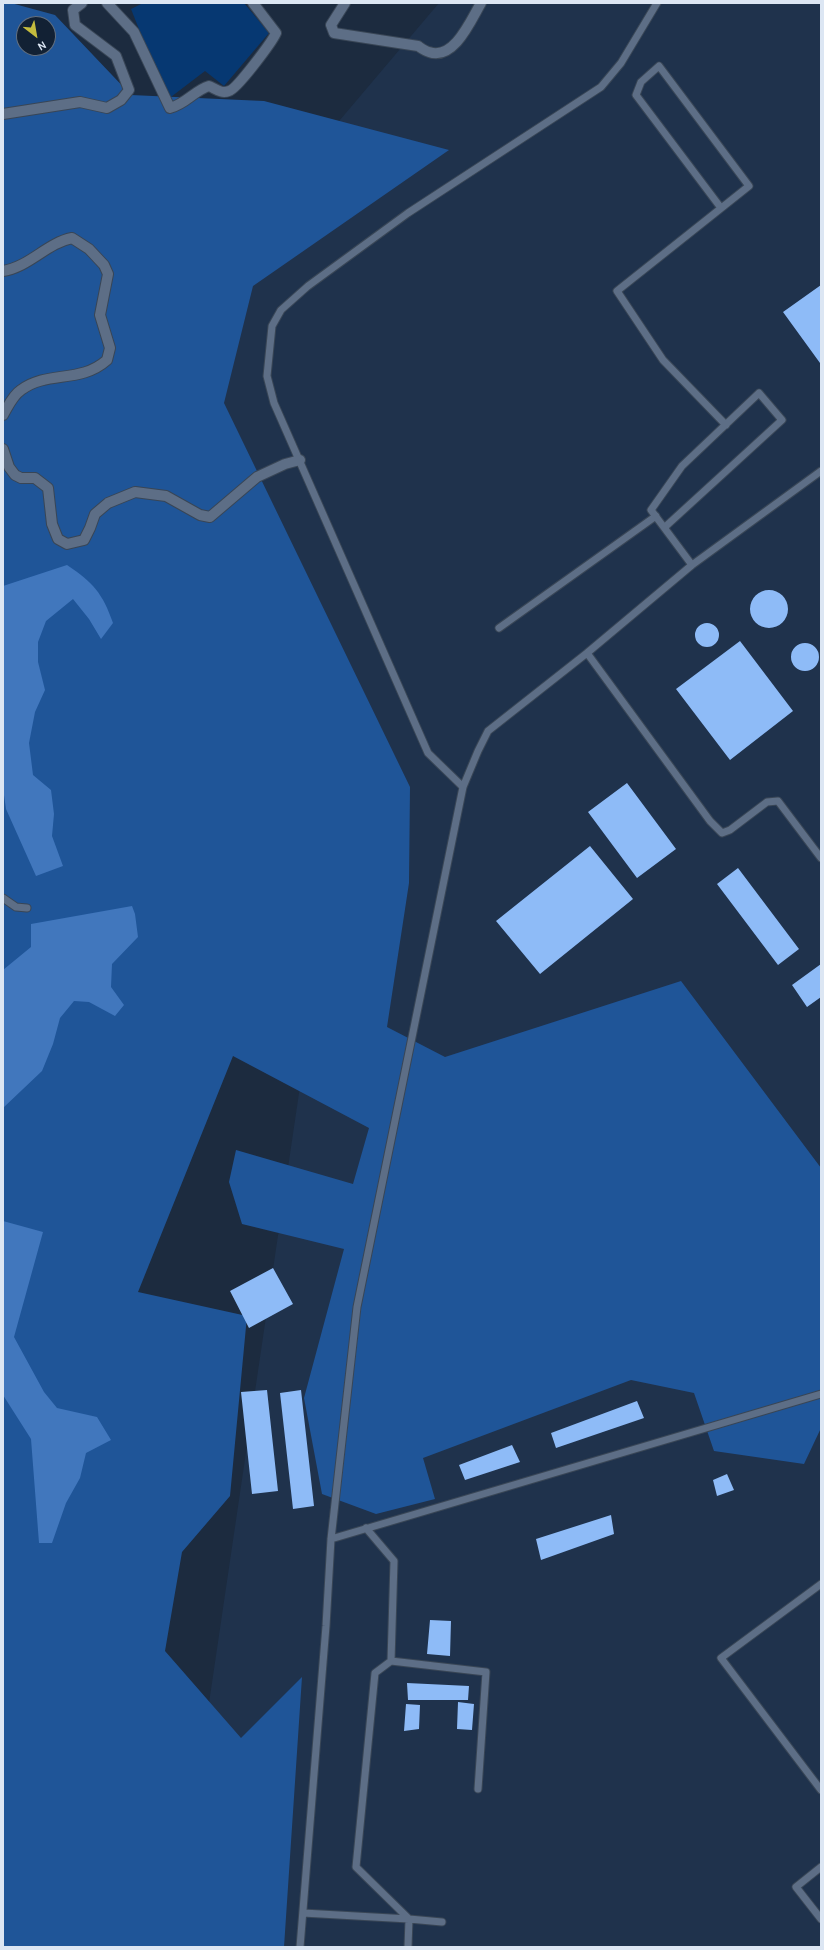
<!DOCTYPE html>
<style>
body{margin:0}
#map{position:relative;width:824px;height:1950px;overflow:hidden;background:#1c2b3f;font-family:Karla,sans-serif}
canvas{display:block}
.frame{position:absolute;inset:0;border:4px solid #dce6f3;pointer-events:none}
.north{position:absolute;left:16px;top:16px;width:40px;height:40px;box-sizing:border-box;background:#122134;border:1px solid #637080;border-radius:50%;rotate:149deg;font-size:11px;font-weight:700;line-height:16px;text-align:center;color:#dce6f3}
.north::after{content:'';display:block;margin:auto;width:14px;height:18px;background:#c4bc3e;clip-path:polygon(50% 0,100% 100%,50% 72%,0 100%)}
</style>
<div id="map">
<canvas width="824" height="1950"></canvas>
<div class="frame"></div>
<div class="north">N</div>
</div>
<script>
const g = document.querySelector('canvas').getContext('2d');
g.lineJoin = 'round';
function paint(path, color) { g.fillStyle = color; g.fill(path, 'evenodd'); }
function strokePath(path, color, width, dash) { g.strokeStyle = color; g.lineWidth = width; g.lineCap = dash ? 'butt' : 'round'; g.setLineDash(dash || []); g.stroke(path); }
paint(new Path2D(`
 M439 3H821V1947H173L339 822 158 335Z`), '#1f324c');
paint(new Path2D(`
 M143 3H244L269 33 224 86 205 71 167 100 131 9Z`), '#063872');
paint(new Path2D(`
 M3 3H11L55 15 131 95 264 101 449 150 253 286 224 403 410 787 409 883 387 1027 445 1057 681 981 821 1168V1428L804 1464 714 1451 694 1393 631 1380 423 1458 435 1499 376 1514 322 1494 304 1398 344 1249 242 1224 229 1182 236 1150 353 1184 369 1128 233 1056 138 1292 247 1316 230 1496 182 1552 165 1651 241 1738 302 1677 284 1947H3ZM24 24H48V48H24Z`), '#1f5598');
paint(new Path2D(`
 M67 565C93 582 103 594 113 623L101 639 89 619 73 599 46 621 38 642V662L45 690 35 712 29 743 33 775 51 790 54 814 52 836 63 866 36 876 6 809 3 788V586Z
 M132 906 135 914 138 937 112 964 111 987 124 1005 115 1016 89 1002 74 1001 60 1018 53 1044 42 1071 3 1108V970L31 947V924Z
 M3 1221 43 1232 14 1337 44 1392 57 1408 97 1417 111 1440 86 1453 80 1478 66 1503 52 1543H39L31 1439 3 1395Z`), '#4177bd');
paint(new Path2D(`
 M821 285V362L820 363 783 312Z
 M750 609a19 19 0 1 1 38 0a19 19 0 1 1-38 0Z
 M695 635a12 12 0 1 1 24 0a12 12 0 1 1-24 0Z
 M740 641 793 711 730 760 676 689Z
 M791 657a14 14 0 1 1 28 0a14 14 0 1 1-28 0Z
 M627 783 676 849 637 878 588 812Z
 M590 846 633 899 540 974 496 921Z
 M738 868 799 949 778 965 717 884Z
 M821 964V997L807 1007 792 985Z
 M273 1268 293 1304 249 1328 230 1291Z
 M267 1390 278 1491 252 1494 241 1392Z
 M301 1390 314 1506 293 1509 280 1393Z
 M637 1401 644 1418 556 1448 551 1433Z
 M512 1445 520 1462 465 1480 459 1465Z
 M727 1474 734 1490 717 1496 713 1480Z
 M611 1515 614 1534 541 1560 536 1539Z
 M430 1620 451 1621 450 1656 427 1654Z
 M407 1683 469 1686 468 1700H408Z
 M458 1702 474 1704 472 1730 457 1729Z
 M406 1704 420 1705 419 1729 404 1731Z`), '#8ebbf7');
const service = new Path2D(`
 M721 208 636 95 641 82 659 66 749 186 617 291 663 360 726 425
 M665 527 782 420 759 393 682 466 651 510 692 565
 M499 628 656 516
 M587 653 710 821 722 833 730 830 767 802 778 801 821 858
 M463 787 428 753 274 403 267 376 272 326 281 310 308 286 408 213 601 87 621 63 657 3
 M3 898 16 907 27 908
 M331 1539 821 1394
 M821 1584 721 1658 821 1790
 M391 1661 486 1672 478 1789
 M821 1867 796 1887 821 1919
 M303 1913 409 1919 356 1867 375 1673 391 1661 394 1561 366 1528
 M300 1947 326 1626 331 1539 357 1307 463 787 478 751 488 731 587 653 692 565 821 471
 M408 1947 409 1919 442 1922`);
const minor = new Path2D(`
 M107 3 134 32 170 108C186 104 195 90 209 86 216 89 221 94 229 91 237 89 272 42 276 33L253 3
 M345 3 331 25 334 33 418 46C421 48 425 51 429 52 454 61 471 20 481 3
 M3 114 80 102 107 108 121 100 129 90 116 56 75 25 73 10 82 3
 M3 271C29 267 47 243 72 238L89 249 104 265 108 274 100 315 110 348 107 360C80 384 48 370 21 390 12 396 8 407 3 415
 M3 449 9 467 15 475 21 478H35L48 488 52 524 58 539 67 544 84 540 90 528 95 514 108 503 135 492 166 496 200 515 210 517 257 477 285 464 300 460`);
strokePath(service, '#394656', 9);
strokePath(minor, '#394656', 12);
strokePath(service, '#5d6e86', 7);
strokePath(minor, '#5d6e86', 10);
</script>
